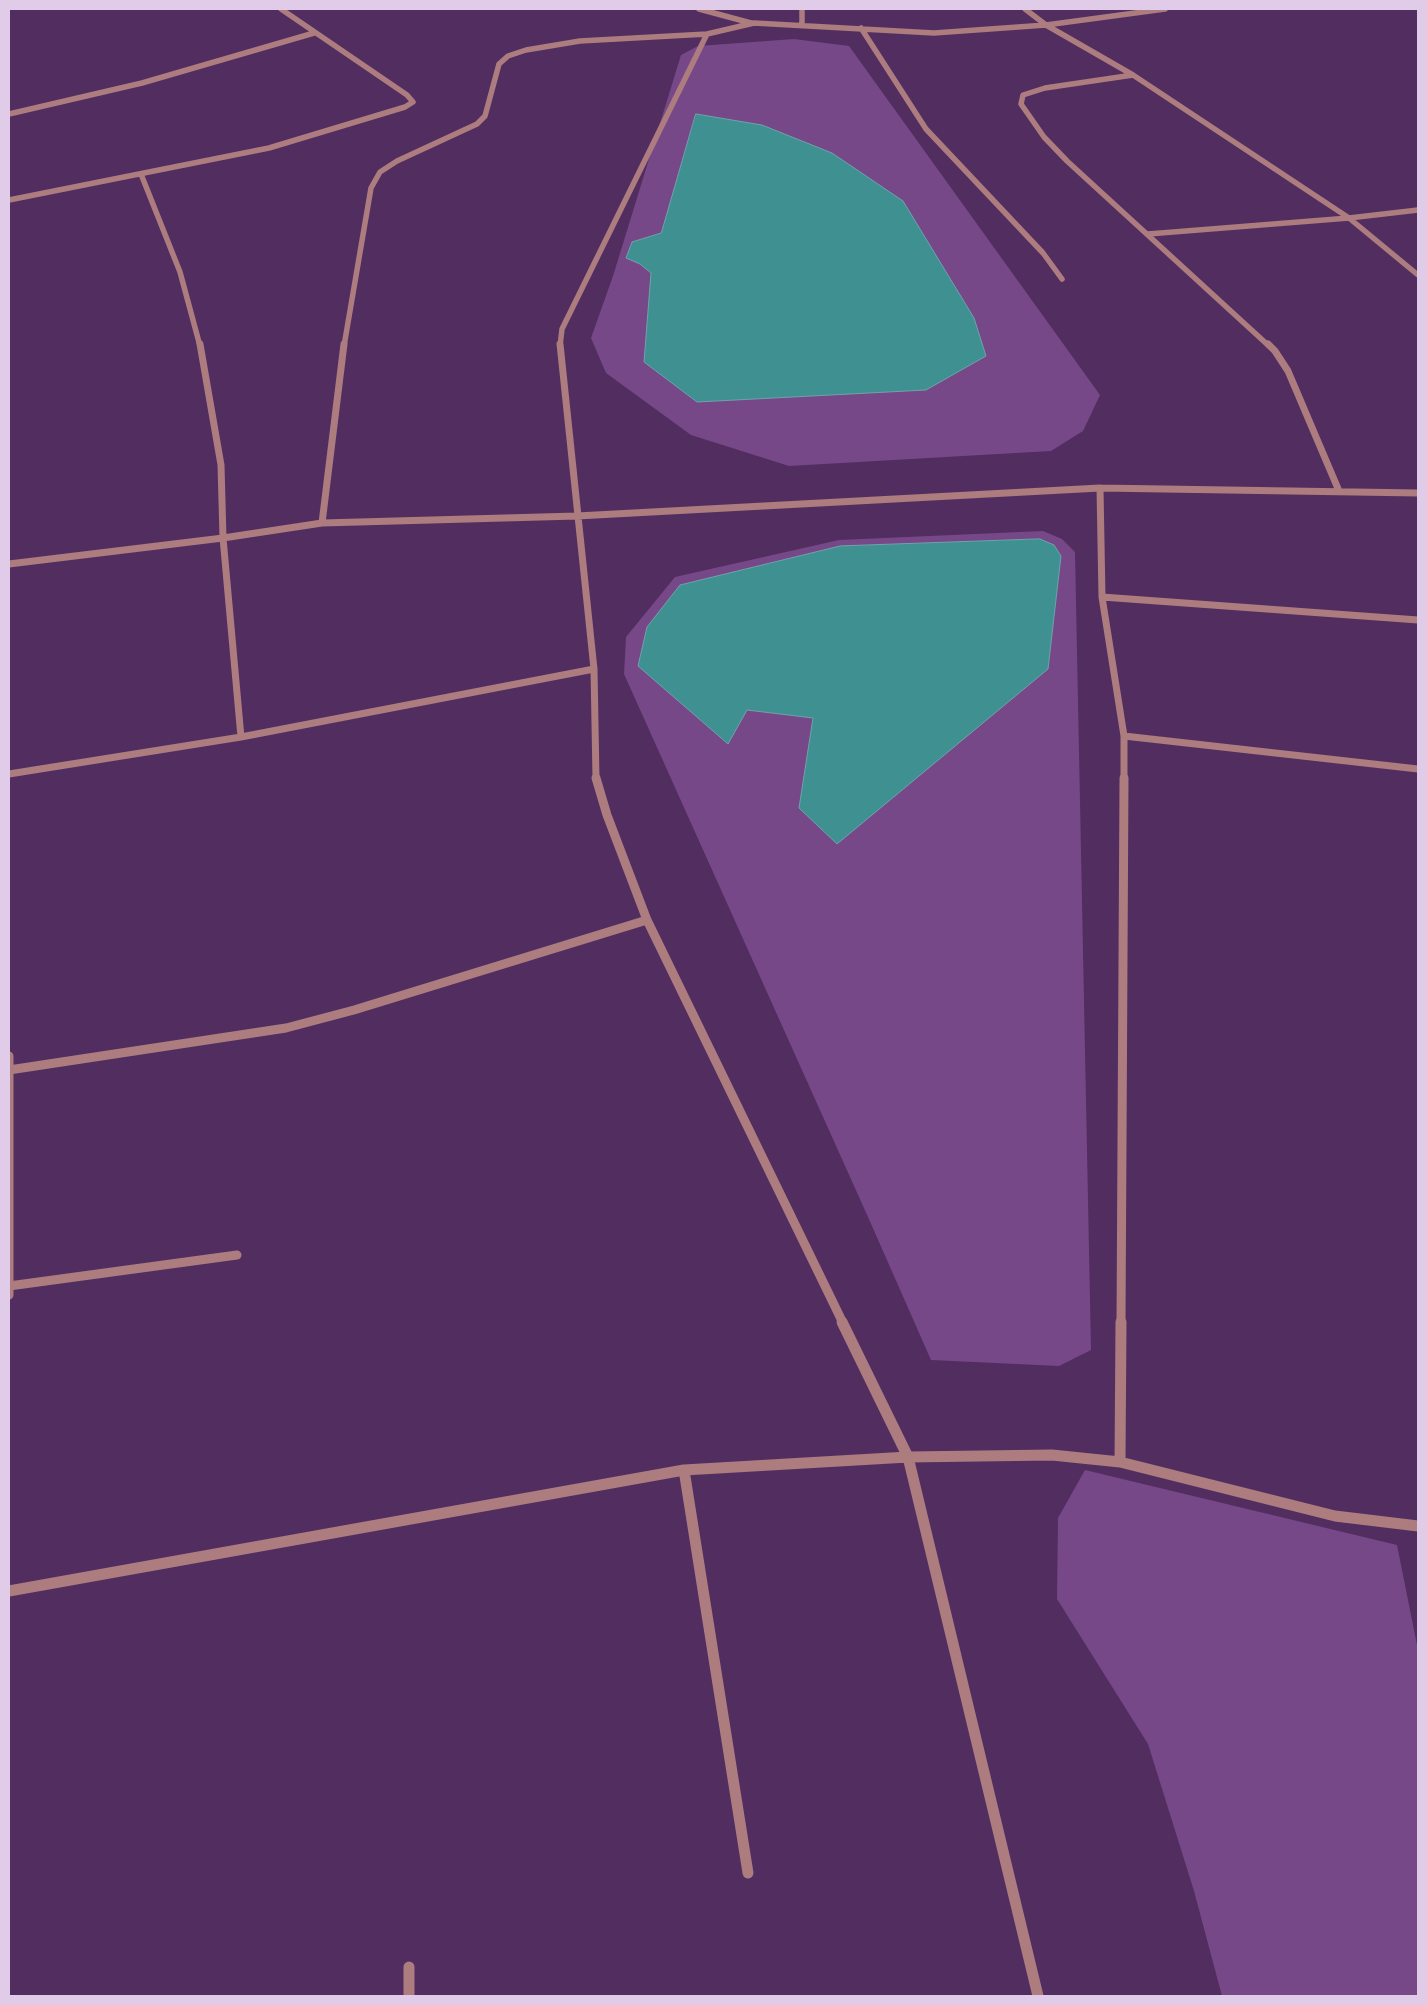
<!DOCTYPE html>
<style>
body{margin:0}
#map{position:relative;width:1427px;height:2005px;overflow:hidden;background:#522d60;font-family:"Roboto Serif",serif}
canvas{display:block}
.frame{position:absolute;inset:0;border:10px solid #e0cbe9;pointer-events:none}
</style>
<div id="map">
<canvas width="1427" height="2005"></canvas>
<div class="frame"></div>
</div>
<script>
const ctx = document.querySelector('canvas').getContext('2d');
ctx.lineJoin = 'round';
function fillPath(path, color) { ctx.fillStyle = color; ctx.fill(path, 'evenodd'); }
function trace(path, color, width, dash) { ctx.strokeStyle = color; ctx.lineWidth = width; ctx.lineCap = dash ? 'butt' : 'round'; ctx.setLineDash(dash || []); ctx.stroke(path); }
const green = new Path2D(`
 M794,39l55,7 251,349 -17,36 -32,20 -262,15 -98,-31 -85,-62 -15,-35 22,-62 68,-221 17,-9z
 M1043,531l19,8 13,13 16,798 -32,16 -128,-6 -63,-143 -244,-543 2,-37 49,-60 164,-37z
 M1085,1470l312,75 21,105v346h-196l-28,-105 -46,-147 -91,-145 1,-81z`);
const water = new Path2D(`
 M696,114l66,11 70,28 71,48 71,117 12,38 -60,34 -229,12 -53,-40 7,-89 -11,-9 -14,-6 6,-16 29,-9z
 M1040,539l14,6 7,11 -13,113 -211,175 -38,-36 14,-90 -66,-8 -19,34 -90,-78 9,-39 33,-42 160,-39z`);
const minorFar3 = new Path2D(`
 M699,9l52,14
 M802,9v16
 M1025,9l21,16 87,50 216,143 69,57
 M861,28l65,101 117,124 19,26
 M1133,75l-88,13 -22,7 -2,9 23,33 23,24 202,185
 M9,114l133,-31 172,-50
 M141,174l39,98 20,74
 M9,200l260,-52 136,-41 8,-5 -6,-7 -126,-86
 M1148,234l201,-16 69,-8
 M344,346l27,-158 9,-16 17,-11 80,-37 8,-8 14,-52 9,-8 18,-6 54,-9 127,-7 47,-11 180,10 112,-8 119,-16
 M560,346l2,-17 145,-295`);
const minorFar2 = new Path2D(`
 M200,344l21,121 2,73 18,199
 M560,344l34,325 2,110
 M1268,344l7,7 13,20 51,120
 M1100,488l2,109 22,139v43
 M322,523l22,-179
 M9,564l214,-26 99,-15 255,-7 523,-28 318,5
 M1102,597l316,23
 M1124,736l294,33
 M9,774l232,-37 353,-68`);
const minorFar1 = new Path2D(`
 M596,778l11,37 40,105 196,403
 M9,1056v239
 M9,1070l277,-42 68,-18 293,-90
 M9,1286l228,-31
 M1121,1323l3,-545`);
const minor = new Path2D(`
 M842,1322l66,135 130,539
 M1120,1462l1,-140
 M684,1470l64,403
 M9,1591l675,-121 224,-13 144,-2 68,7 215,54 83,10
 M409,1967v29`);
fillPath(green, '#764888');
fillPath(water, '#3f9191');
trace(water, '#6fa2ab', 1);
trace(minorFar3, '#ac7c7f', 5.5);
trace(minorFar2, '#ac7c7f', 7);
trace(minorFar1, '#ac7c7f', 9);
trace(minor, '#ac7c7f', 11);
</script>
